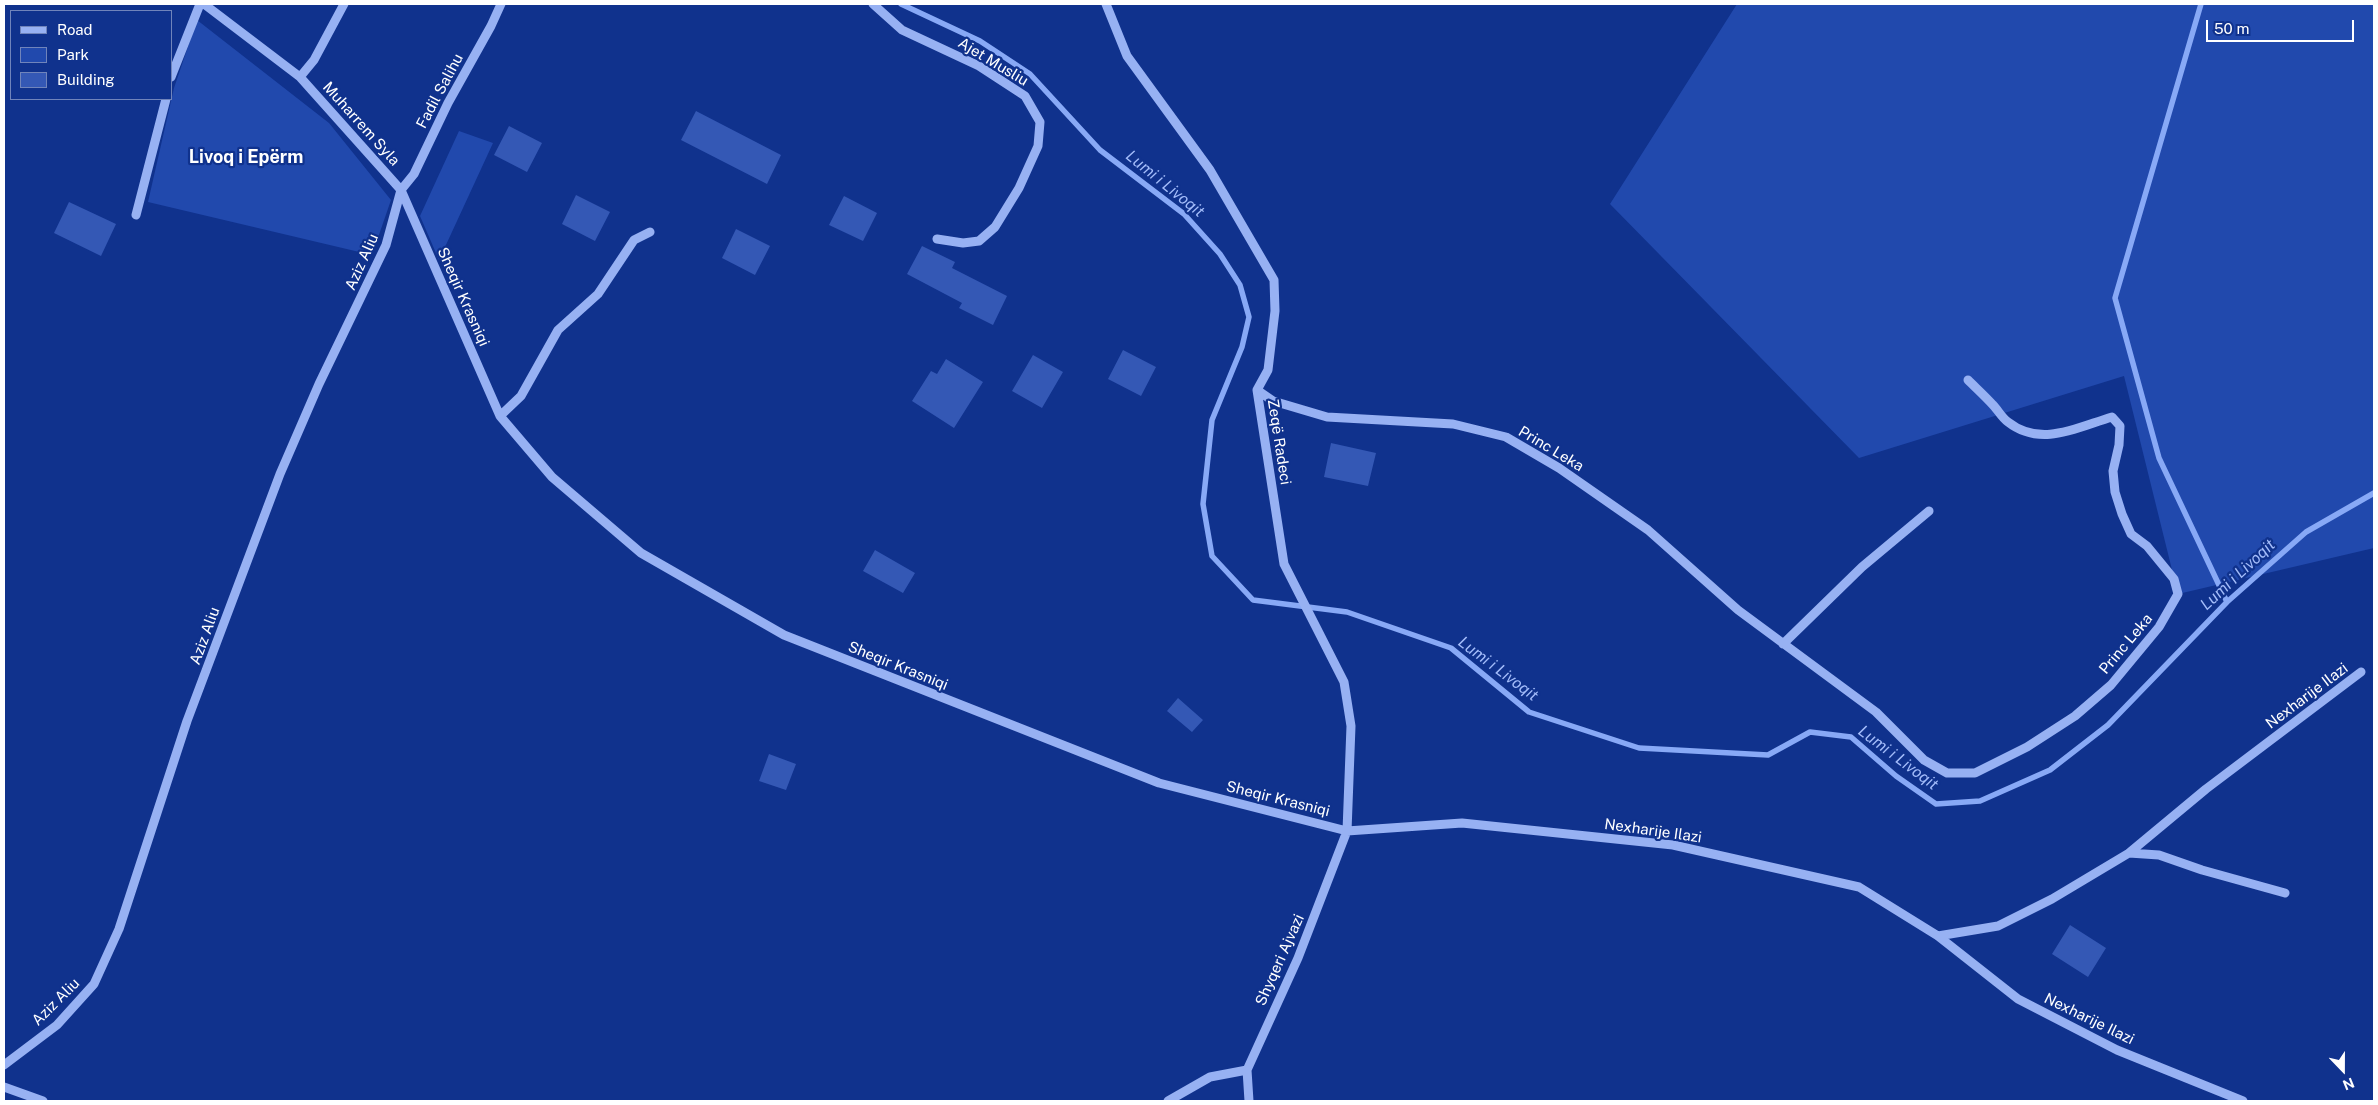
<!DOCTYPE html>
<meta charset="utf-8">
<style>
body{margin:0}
#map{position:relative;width:2378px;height:1105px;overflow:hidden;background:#10328d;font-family:"Public Sans",sans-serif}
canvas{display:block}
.frame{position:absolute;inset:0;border:5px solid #fff;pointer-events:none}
.legend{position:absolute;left:10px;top:10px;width:162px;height:90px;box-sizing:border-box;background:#10328d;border:1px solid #7084bb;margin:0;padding:6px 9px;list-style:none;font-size:15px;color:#fff}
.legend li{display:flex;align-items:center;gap:10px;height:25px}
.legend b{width:25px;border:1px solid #7084bb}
.north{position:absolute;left:2318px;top:1045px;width:50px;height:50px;-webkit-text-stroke:4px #10328d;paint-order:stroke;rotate:158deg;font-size:14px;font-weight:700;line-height:20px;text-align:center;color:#fff}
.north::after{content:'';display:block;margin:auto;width:18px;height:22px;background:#fff;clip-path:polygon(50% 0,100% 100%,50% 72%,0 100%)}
.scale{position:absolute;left:2206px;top:20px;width:148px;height:22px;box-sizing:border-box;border:2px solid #fff;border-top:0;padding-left:6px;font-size:15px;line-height:18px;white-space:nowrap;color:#fff;-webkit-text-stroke:4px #10328d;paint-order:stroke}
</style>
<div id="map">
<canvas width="2378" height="1105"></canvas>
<div class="frame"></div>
<ul class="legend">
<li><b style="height:6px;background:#97b1f3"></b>Road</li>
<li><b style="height:14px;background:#2149ad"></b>Park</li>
<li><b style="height:14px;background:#3458b5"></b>Building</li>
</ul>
<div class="north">N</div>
<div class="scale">50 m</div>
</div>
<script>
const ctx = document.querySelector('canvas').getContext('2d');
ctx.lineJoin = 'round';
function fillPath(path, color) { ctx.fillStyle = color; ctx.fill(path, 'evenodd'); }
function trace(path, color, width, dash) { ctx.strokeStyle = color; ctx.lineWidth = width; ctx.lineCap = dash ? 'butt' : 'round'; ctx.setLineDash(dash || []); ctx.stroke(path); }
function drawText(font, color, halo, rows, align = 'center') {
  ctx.font = font + ' "Public Sans",sans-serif'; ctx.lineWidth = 4.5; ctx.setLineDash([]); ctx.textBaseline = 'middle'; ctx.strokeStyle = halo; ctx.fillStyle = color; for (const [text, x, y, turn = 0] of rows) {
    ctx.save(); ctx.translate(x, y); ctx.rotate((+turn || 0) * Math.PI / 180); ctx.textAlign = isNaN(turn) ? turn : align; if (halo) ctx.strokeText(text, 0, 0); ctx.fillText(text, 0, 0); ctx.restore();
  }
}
const green = new Path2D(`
 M1737,4h637v544l-196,46 -54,-218 -265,82 -249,-254z
 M197,20l132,103 62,77 -19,55 -224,-53 26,-114z
 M459,131l34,12 -54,117 -19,-44z`);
const stream = new Path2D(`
 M901,4l79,37 50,33 70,76 84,64 36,40 20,31 9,32 -7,30 -30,73 -9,84 9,52 41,44 94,12 104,36 78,64 110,36 129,7 42,-23 41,5 45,39 40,28 44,-3 70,-31 58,-45 119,-123 79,-70 68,-39
 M2201,4l-86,294 44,160 68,144`);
const building = new Path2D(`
 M696,111l85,44 -14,29 -86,-44z
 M509,126l33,17 -15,29 -33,-17z
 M576,195l34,17 -15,29 -33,-17z
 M844,196l33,17 -14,28 -34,-16z
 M69,202l47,22 -15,32 -47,-23z
 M736,229l34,17 -15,29 -33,-17z
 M922,246l33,16 -3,6 55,28 -14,29 -34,-17 3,-5 -55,-29z
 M1123,350l33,17 -15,29 -33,-17z
 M1033,355l30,17 -21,36 -30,-17z
 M946,359l37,23 -29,46 -42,-27 19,-30 6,3z
 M1331,443l45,10 -8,33 -44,-9z
 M875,550l40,23 -12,20 -40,-22z
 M1178,698l25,22 -11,12 -25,-21z
 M769,754l27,10 -10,26 -27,-9z
 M2070,925l36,23 -18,29 -36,-23z`);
const minor = new Path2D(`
 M204,4l96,73 101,113 99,226 52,61 89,76 143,82 375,148 188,48 115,-8 211,22 186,42 79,49 80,63 99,51 126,51
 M873,4l29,26 77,36 46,30 15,26 -2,24 -19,42 -24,39 -16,14 -16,2 -26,-4
 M1106,4l21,52 83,114 64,110 1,31 -7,59 -11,20 27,174 60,118 7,44 -4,105 -49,127 -51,112 2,31
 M171,77l29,-73
 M300,77l14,-17 30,-56
 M136,215l30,-116
 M1257,390l16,11 54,16 126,7 53,13 53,31 89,62 90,80 138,102 48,48 23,13h28l52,-26 48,-31 36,-31 48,-58 19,-33 -4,-15 -27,-33 -16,-12 -9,-20 -7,-22 -2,-21 6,-26 1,-19 -8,-9c-34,10 -71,31 -104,5 -6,-4 -10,-12 -15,-17 -8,-9 -17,-17 -25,-25
 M500,416l21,-20 37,-66 40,-36 36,-54 16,-8
 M1783,644l79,-77 67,-56
 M2129,853l30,2 43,15 83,23
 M1938,936l60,-10 54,-27 77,-46 77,-64 155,-117
 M4,1065l53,-40 37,-41 25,-55 68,-208 93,-247 39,-90 67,-139 15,-55 13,-16 34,-71 43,-77 10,-22
 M4,1087l39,14
 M1168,1101l42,-24 37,-7`);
const streetNames = [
 ["Ajet Musliu",993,62,31],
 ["Fadil Salihu",440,91,-62],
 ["Muharrem Syla",361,124,48],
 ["Aziz Aliu",362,262,-66],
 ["Sheqir Krasniqi",463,297,66],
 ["Zeqë Radeci",1279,442,81],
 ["Princ Leka",1551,449,31],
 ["Aziz Aliu",205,636,-70],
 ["Princ Leka",2126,644,-50],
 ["Sheqir Krasniqi",898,666,22],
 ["Nexharije Ilazi",2307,696,-37],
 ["Sheqir Krasniqi",1278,799,14],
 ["Nexharije Ilazi",1653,831,8],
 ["Shyqeri Ajvazi",1280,960,-66],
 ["Aziz Aliu",56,1002,-45],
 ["Nexharije Ilazi",2089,1019,26]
];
const waterNames = [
 ["Lumi i Livoqit",1165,184,39],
 ["Lumi i Livoqit",2238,575,-43],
 ["Lumi i Livoqit",1498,669,37],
 ["Lumi i Livoqit",1898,758,37]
];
const quarterNames = [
 ["Livoq i Epërm",246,157]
];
fillPath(green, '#2149ad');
trace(stream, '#88a9f6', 5.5);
fillPath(building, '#3458b5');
trace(minor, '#97b1f3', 9);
drawText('15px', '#fff', '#10328d', streetNames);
drawText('italic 16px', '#a3bcfa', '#10328d', waterNames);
drawText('bold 18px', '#fff', '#10328d', quarterNames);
</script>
